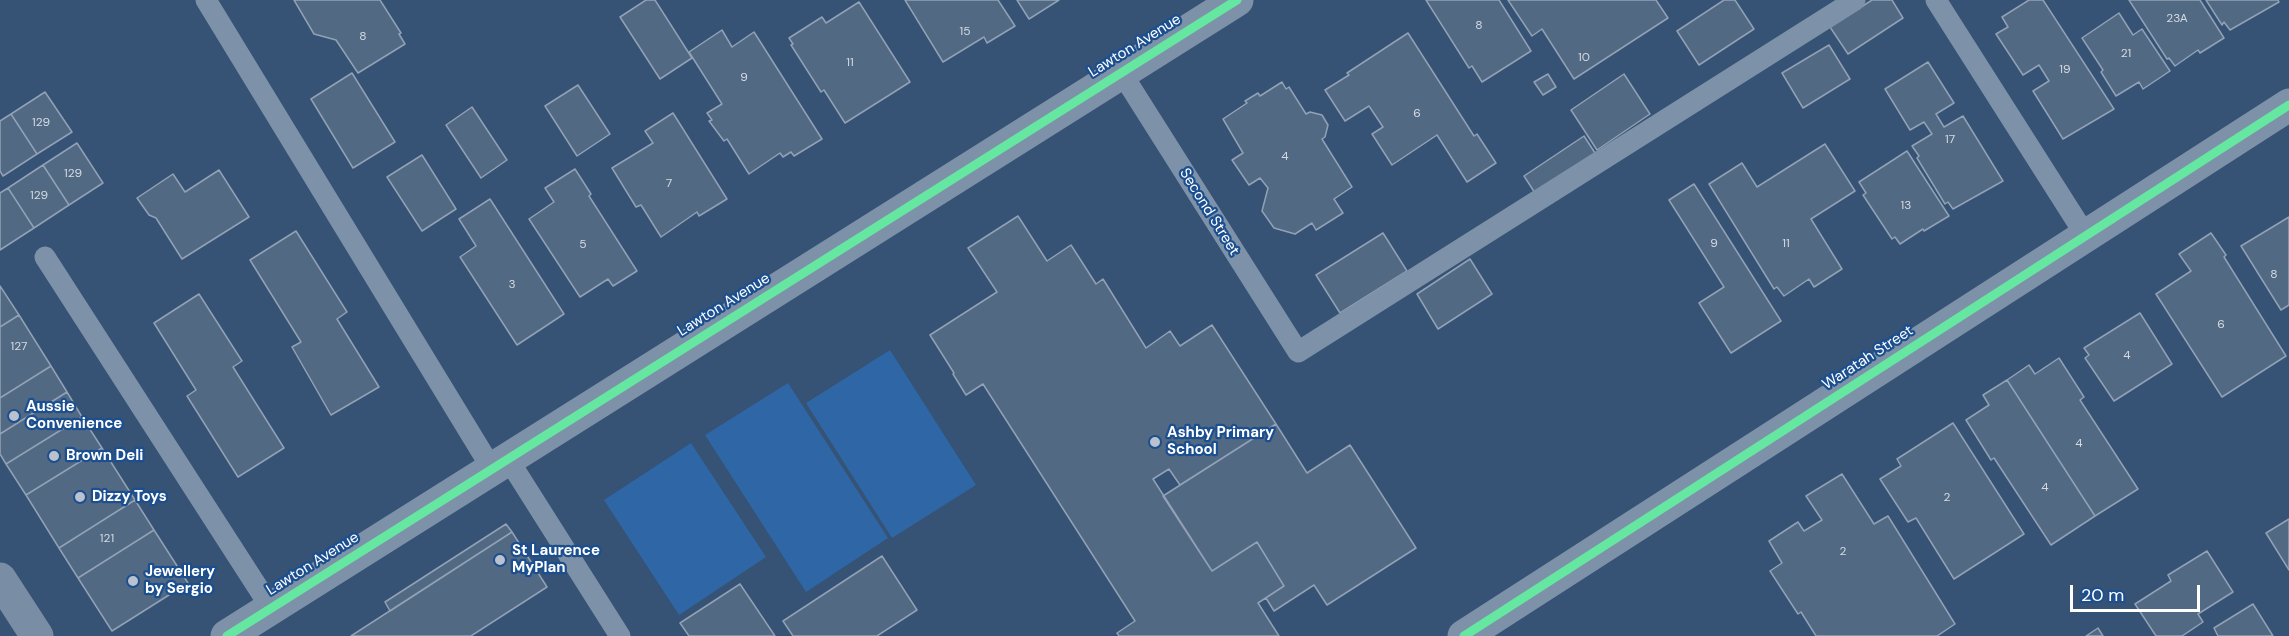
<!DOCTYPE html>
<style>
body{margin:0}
#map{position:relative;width:2289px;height:636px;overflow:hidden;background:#365274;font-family:"DM Sans",sans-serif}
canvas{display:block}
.scale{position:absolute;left:2070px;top:585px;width:130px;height:27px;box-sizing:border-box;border:3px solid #fff;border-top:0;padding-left:8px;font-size:18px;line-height:21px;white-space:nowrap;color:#fff;-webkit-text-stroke:4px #1b4f8f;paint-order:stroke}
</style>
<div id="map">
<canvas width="2289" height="636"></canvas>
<div class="scale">20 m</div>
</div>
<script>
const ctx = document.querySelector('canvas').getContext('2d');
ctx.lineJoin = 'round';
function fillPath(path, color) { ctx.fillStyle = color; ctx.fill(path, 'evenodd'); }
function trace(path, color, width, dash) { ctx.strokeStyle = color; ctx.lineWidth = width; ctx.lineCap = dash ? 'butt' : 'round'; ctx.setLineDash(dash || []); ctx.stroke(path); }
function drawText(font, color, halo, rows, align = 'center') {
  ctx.font = font + ' "DM Sans",sans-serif'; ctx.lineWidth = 4.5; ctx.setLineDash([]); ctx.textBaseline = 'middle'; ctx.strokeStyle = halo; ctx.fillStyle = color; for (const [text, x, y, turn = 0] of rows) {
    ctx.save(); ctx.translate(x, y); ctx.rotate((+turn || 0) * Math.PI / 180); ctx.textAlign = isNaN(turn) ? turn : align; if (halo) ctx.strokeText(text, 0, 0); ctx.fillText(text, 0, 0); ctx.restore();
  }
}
const green = new Path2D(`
 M890,350l86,135 -84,53 -86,-135z
 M788,383l100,155 -82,54 -101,-157z
 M691,443l75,114 -87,58 -75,-115z`);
const building = new Path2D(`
 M294,0h86l21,33 -2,1 6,10 -47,29 -22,-33 -22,-6z
 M646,0h9l37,58 -32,21 -40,-62z
 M905,0h93l17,26 -28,17 -3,-6 -41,25z
 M1017,0h42l-30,19z
 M1426,0h73l32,51 -49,31 -10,-16 -3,2z
 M1508,0h148l12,18 -94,61 -32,-50 -10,7z
 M1724,0h11l19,29 -55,36 -22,-34z
 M1872,0h20l11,18 -55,36 -18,-27z
 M2029,0h14l71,109 -51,30 -30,-48 16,-10 -10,-16 -16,10 -27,-41 12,-7 -6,-10z
 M2129,0h71l24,38 -24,15 -2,-3 -23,16 -6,-8 -2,1z
 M2206,0h72l1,2 -49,28 -6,-8 -2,3z
 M859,2l51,80 -65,41 -21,-33 -3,2 -30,-47 2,-1 -4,-6 33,-21 4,6z
 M2119,13l14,22 9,-6 28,42 -27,18 -4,-7 -23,14 -15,-24 2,-2 -21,-32z
 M722,30l10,17 22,-15 68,107 -28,17 -3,-4 -8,5 -3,-4 -31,21 -22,-35 -3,2 -15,-20 3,-1 -5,-7 15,-9 -33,-52z
 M1408,33l66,103 3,-2 19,29 -29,19 -30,-47 -45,30 -20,-31 11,-7 -14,-21 -24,15 -20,-31 24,-15 -2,-2z
 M1829,45l21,34 -47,29 -21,-35z
 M1928,62l26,41 -18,11 8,13 19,-11 40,65 -50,28 -5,-7 -3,2 -28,-46 2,-2 -7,-10 20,-12 -8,-12 -14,8 -25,-41z
 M352,73l43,69 -42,26 -42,-69z
 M1548,74l8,13 -13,8 -9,-13z
 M1624,74l26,40 -53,36 -26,-40z
 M1282,82l4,7 3,-2 17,27 4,-2 12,3 6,10 -3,12 -3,2 30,48 -18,12 9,14 -27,17 -4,-7 -17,11 -21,-6 -12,-17 6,-23 -8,-10 -11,7 -17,-25 11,-7 -20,-34 24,-16 -2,-2 13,-8 2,3z
 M578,85l32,49 -33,22 -32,-50z
 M45,92l27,40 -35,22 -26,-40z
 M472,107l35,53 -26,18 -35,-53z
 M673,113l54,86 -28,17 -2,-4 -36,25 -20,-32 -5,2 -24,-39 41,-25 -8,-12z
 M11,114l26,40 -34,22 -3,-5v-50z
 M1584,136l11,17 -60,40 -11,-17z
 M77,143l26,40 -34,22 -26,-40z
 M1825,144l30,47 -44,28 31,50 -28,18 -5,-8 -25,17 -7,-9 -3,2 -65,-105 33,-21 15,24z
 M1907,151l42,65 -25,15 -1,-2 -23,15 -5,-7 -3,2 -29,-44 3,-2 -7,-11z
 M422,155l34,54 -34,22 -35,-54z
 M43,165l26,40 -35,23 -26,-40z
 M575,169l16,25 -2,2 48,75 -24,15 -5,-7 -28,18 -51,-78 25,-17 -9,-14z
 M219,170l30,47 -67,42 -26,-41 -7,-3 -12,-17 36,-24 12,18z
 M1694,184l87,137 -50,32 -32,-50 25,-16 -55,-87z
 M8,188l26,40 -34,22v-57z
 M490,199l74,115 -47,31 -57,-88 16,-11 -17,-27z
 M1018,216l29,45 24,-16 25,39 7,-5 43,69 24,-17 10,15 32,-21 64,99 -96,61 -11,-16 -16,10 59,92 45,-29 27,44 -26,17 21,33h-160l-2,-3 18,-12 -152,-237 -17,11 -13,-21 1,-1 -24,-38 67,-43 -29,-44z
 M2289,217v88l-8,5 -40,-64z
 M296,231l51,81 -10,7 42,68 -48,28 -39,-68 9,-5 -51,-82z
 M1383,233l24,38 -67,42 -24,-38z
 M2211,233l15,22 -2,2 62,99 -64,41 -66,-103 35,-23 -12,-17z
 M1470,259l22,35 -54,35 -21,-35z
 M0,286l19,29 -19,12z
 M199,294l43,67 -9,6 51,81 -46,29 -51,-81 9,-6 -42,-67z
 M2140,313l32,51 -58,37 -29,-43 4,-3 -5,-7z
 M19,315l32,51 -51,32v-71z
 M2059,358l25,39 -4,3 58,89 -43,27 -88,-136 22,-15 6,9z
 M51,366l16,26 -67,42v-36z
 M2007,380l88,136 -44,29 -57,-87 -3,2 -25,-40 23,-15 -6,-10z
 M67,392l15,25 -76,47 -6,-10v-20z
 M82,417l20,31 -76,47 -20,-31z
 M1953,423l71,111 -70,45 -38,-61 -8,4 -28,-43 21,-13 -4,-7z
 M1276,424l31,49 43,-28 66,103 -89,57 -13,-20 -40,26 -8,-13 18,-12 -27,-44 -45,29 -49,-75z
 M102,448l33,52 -76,48 -33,-53z
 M1842,474l32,50 14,-8 67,108 -18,12h-121l-15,-24 -3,2 -28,-43 12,-8 -13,-22 29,-19 6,9 18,-11 -16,-24z
 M135,500l19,30 -76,48 -19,-30z
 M2289,519v51l-23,-37z
 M506,524l6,8 -122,79 -5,-9z
 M154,530l34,53 -76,48 -34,-53z
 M512,532l35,55 -76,49h-120z
 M2207,551l26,41 -35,22 5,8 -21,14h-26l-21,-32 36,-23 -3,-6z
 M882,556l35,54 -40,26h-84l-10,-15z
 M740,584l35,52h-86l-9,-13z
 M2253,604l20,32h-55l-4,-8z
 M2098,628l5,8h-17z`);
const lane = new Path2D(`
 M206,0l286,469
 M1936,0l150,236
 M1121,72l177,280 557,-352
 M45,257l226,351
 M508,459l112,177`);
const street = new Path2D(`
 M227,636l1010,-636
 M1464,636l825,-531`);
const secondary = new Path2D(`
 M0,579l37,57`);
const cycleway = new Path2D(`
 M227,636l1010,-636
 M1464,636l825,-531`);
const markers = [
 [14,416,6,"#b9c2ce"],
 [1155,442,6,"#b9c2ce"],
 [54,456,6,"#b9c2ce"],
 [80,497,6,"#b9c2ce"],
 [500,560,6,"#b9c2ce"],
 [133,581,6,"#b9c2ce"]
];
const numberNames = [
 ["23A",2177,19],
 ["8",1479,26],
 ["15",965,32],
 ["8",363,37],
 ["21",2126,54],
 ["10",1584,58],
 ["11",850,63],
 ["19",2065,70],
 ["9",744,78],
 ["6",1417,114],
 ["129",41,123],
 ["17",1950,140],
 ["4",1285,157],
 ["129",73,174],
 ["7",669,184],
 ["129",39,196],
 ["13",1906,206],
 ["9",1714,244],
 ["11",1786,244],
 ["5",583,245],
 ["8",2274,275],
 ["3",512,285],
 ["6",2221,325],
 ["127",19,347],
 ["4",2127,356],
 ["4",2079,444],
 ["4",2045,488],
 ["2",1947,498],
 ["121",107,539],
 ["2",1843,552]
];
const streetNames = [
 ["Lawton Avenue",1135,46,-32],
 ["Second Street",1209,212,58],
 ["Lawton Avenue",724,305,-32],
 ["Waratah Street",1868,358,-33],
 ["Lawton Avenue",313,564,-32]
];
const poiNames = [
 ["Aussie",26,407],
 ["Convenience",26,424],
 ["Ashby Primary",1167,433],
 ["School",1167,450],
 ["Brown Deli",66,456],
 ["Dizzy Toys",92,497],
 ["St Laurence",512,551],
 ["MyPlan",512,568],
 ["Jewellery",145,572],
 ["by Sergio",145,589]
];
fillPath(green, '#2f66a5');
fillPath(building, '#526984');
trace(building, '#92a2b6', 1.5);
trace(lane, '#7d92a8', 21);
trace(street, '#7d92a8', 33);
trace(secondary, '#798da4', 33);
trace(cycleway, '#66e7a1', 9);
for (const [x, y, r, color] of markers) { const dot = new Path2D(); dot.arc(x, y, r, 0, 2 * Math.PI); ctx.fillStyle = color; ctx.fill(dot); trace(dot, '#1b4f8f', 2); }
drawText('12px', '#d4dae0', null, numberNames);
drawText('15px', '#fff', '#1b4f8f', streetNames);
drawText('bold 15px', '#fff', '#1b4f8f', poiNames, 'left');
</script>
